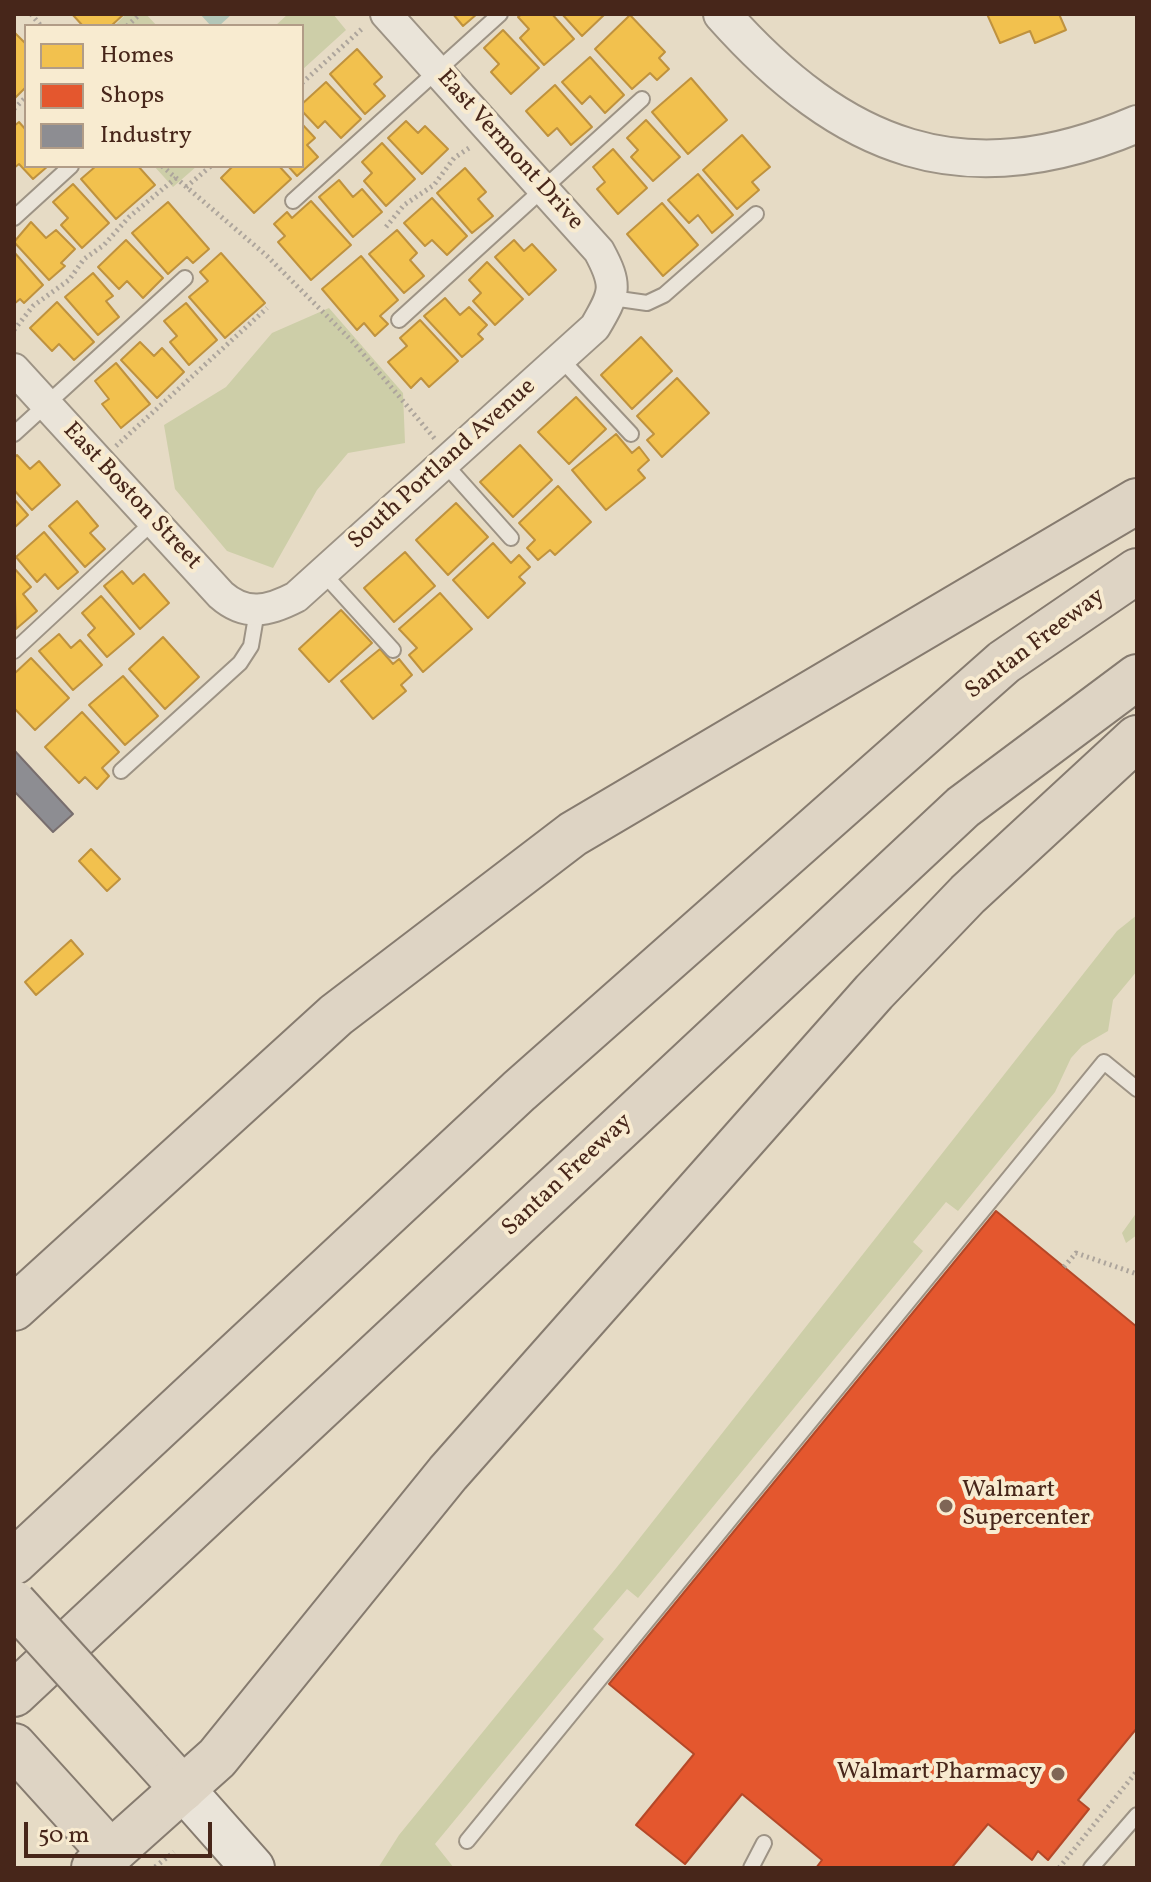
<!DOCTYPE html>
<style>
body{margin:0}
#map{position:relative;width:1151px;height:1882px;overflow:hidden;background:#e6dbc5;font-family:Vollkorn,serif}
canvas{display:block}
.frame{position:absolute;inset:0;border:16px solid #47261a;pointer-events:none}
.legend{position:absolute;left:24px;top:24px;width:280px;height:144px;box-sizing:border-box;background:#f8ebd0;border:2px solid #b19c87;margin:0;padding:10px 14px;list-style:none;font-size:24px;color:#47261a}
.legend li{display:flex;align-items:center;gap:16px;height:40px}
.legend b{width:40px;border:2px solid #b19c87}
.scale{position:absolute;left:24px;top:1822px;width:188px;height:36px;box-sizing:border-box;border:4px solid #47261a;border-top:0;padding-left:10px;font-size:24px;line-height:28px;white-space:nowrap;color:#47261a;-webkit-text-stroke:6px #f8ebd0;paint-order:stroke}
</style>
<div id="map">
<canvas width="1151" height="1882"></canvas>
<div class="frame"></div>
<ul class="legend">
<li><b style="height:22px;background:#f2c14e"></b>Homes</li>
<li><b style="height:22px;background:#e4572e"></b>Shops</li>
<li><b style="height:22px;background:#8d8d92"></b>Industry</li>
</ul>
<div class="scale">50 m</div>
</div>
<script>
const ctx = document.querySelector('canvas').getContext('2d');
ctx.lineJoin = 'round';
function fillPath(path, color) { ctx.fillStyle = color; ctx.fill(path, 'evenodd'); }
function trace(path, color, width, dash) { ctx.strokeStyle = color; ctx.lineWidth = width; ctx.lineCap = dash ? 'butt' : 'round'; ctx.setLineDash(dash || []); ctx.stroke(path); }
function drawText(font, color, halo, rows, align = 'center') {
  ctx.font = font + ' Vollkorn,serif'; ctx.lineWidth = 8; ctx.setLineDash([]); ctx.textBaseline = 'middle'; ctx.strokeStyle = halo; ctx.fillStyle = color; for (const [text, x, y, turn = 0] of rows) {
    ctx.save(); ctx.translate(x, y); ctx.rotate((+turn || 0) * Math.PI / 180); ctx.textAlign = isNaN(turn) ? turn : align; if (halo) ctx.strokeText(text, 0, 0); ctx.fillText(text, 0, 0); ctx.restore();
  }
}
const green = new Path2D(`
 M126,14h20l11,12h-43z
 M288,14h45l13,16 -44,40v-44h-27z
 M154,166h43l-24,21z
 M329,308l74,85 2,50 -57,10 -31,37 -44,78 -46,-17 -52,-62 -11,-64 62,-38 46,-54z
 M1137,915v56l-24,29 -5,31 -26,15 -11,12 -16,34 -97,119 -12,-9 -33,40 10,9 -285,347 -11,-9 -34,40 11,10 -169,205 19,24h-76l21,-33 218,-268 500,-636z
 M1137,1212v23l-11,8 -4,-10z`);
const water = new Path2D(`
 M200,14h32l-13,12h-8z`);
const homes = new Path2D(`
 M72,14h52l-13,12h-28z
 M453,14h24l-14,12z
 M522,14h30l22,25 -30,26 -24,-27 9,-9 -11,-12z
 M562,14h43l-23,22z
 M987,14h72l7,16 -31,13 -5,-12 -30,12z
 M630,15l35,37 -6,6 10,11 -12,11 -7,-7 -18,16 -37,-40z
 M503,30l36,38 -28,26 -20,-22 8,-8 -15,-16z
 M14,32l12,12v43l-12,12z
 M357,49l25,28 -8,7 11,12 -20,18 -35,-40z
 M590,57l34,38 -19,18 -15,-17 -8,8 -20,-22z
 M691,78l36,42 -39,34 -36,-42z
 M326,82l35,37 -20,19 -16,-17 -7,7 -16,-17v-7z
 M555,85l37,42 -21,18 -14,-17 -9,8 -22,-25z
 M646,120l34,37 -27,24 -22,-24 7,-7 -11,-12z
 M406,121l12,12 7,-7 23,23 -26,25 -34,-36z
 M19,122l7,8v36h22l-15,13 -14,-15 -5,4v-42z
 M302,124l13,14 -8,7 11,12 -21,19 -9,-10h14z
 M742,135l28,32 -18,15 7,8 -22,19 -34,-39z
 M382,143l33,36 -29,27 -22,-25 8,-8 -10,-11z
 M613,149l34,39 -29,26 -21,-25 8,-7 -12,-15z
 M96,166h42l17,19 -39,34 -35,-40z
 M233,166h46l12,13 -37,34 -33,-35z
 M465,168l21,24 -8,7 15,17 -21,17 -35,-40z
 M698,174l35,41 -21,18 -14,-18 -9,8 -21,-23z
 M339,180l14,17 9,-8 20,23 -29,25 -34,-40z
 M73,184l36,39 -27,25 -21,-23 7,-7 -15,-16z
 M432,198l35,38 -20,19 -15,-15 -7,6 -21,-23z
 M311,201l40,44 -40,35 -33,-38 7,-6 -11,-12 13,-12 5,6z
 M168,202l41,47 -16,14 -6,-6 -19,17 -36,-41z
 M662,203l36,42 -35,31 -36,-42z
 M31,222l15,16 10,-8 19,19 -14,14 4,3 -16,14 -35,-38z
 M397,230l20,23 -7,7 14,16 -20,17 -35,-39z
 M126,240l37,38 -20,20 -16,-17 -8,8 -21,-22z
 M514,240l10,11 8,-7 24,26 -27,25 -34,-38z
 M14,252l29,33 -19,18 -4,-4 -6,5z
 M221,253l44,50 -40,35 -36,-41 19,-16 -8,-9z
 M361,256l37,44 -18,16 8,8 -13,12 -11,-13 -7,7 -35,-41z
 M487,262l36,37 -28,26 -22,-24 8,-8 -12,-13z
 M93,273l20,23 -7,5 13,16 -21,18 -33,-38z
 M445,298l15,17 9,-8 18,18 -9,9 5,5 -21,18 -38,-41z
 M57,302l37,40 -20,18 -15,-16 -7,7 -22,-23z
 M186,303l31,37 -28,25 -19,-23 7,-6 -13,-15z
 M420,320l38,41 -29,26 -8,-9 -10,10 -23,-26 19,-16 -7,-8z
 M641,337l31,34 -40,38 -31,-34z
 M140,342l14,14 8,-8 22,24 -27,26 -36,-38z
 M116,363l34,41 -29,24 -19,-24 7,-5 -14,-18z
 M677,378l32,35 -47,44 -15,-17 7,-6 -17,-18z
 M576,397l30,32 -37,35 -31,-32z
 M616,434l16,19 7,-6 10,13 -11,10 7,8 -39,32 -34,-40z
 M520,445l32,35 -39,37 -33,-35z
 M17,455l13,14 9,-8 21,24 -28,25 -18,-20v-32z
 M558,486l33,36 -36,33 -5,-5 -12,10 -11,-12 8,-8 -16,-17z
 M14,499l14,16 -14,13z
 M77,501l21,25 -8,7 15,16 -20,18 -36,-41z
 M456,503l32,34 -40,38 -32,-35z
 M44,532l34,40 -20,17 -13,-15 -8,8 -21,-25z
 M493,543l18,20 8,-8 11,12 -11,10 6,6 -37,35 -35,-38z
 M405,552l30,34 -41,36 -30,-34z
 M14,568l17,19 -8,7 14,17 -21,18z
 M122,571l11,13 11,-10 25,29 -29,26 -36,-43z
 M440,593l32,36 -49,43 -14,-17 8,-7 -18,-19z
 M101,596l33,38 -27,23 -19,-22 7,-7 -13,-15z
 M341,610l31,33 -43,39 -30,-33z
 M59,634l12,14 9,-8 22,25 -29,25 -34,-39z
 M163,637l36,40 -34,32 -36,-40z
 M380,649l13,15 6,-5 13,16 -11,10 5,6 -33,28 -32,-38z
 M31,658l38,40 -34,32 -21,-22v-34z
 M123,676l35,40 -33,29 -36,-40z
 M82,712l37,40 -17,16 7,8 -12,13 -12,-12 -6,6 -34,-36z
 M91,849l29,30 -13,12 -28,-30z
 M71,940l12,14 -47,41 -11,-13z`);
const shops = new Path2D(`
 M996,1211l141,116v401l-59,72 11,9 -41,51 -10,-9 -6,9 -44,-36 -35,42 3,2h-140l6,-8 -80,-66 -57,70 -49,-39 58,-71 -85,-70z`);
const industry = new Path2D(`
 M14,750l59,64 -20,18 -39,-41z`);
const path = new Path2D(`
 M31,14l10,12
 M127,26l13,-12
 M302,83l62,-56
 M14,109l12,-12
 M162,166l105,90 87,87 81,96
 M186,187l25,-21
 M386,227l18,-22 30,-20 20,-27 18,-12
 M14,330l19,-24 36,-26 15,-21 20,-14 25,-28 47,-39
 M116,446l151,-138
 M1064,1267l12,-14 61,21
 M155,1867l19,-15
 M1059,1868l78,-97`);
const service = new Path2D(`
 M293,201l207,-187
 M14,218l57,-52
 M612,298l35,5 17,-8 92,-81
 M399,320l243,-221
 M560,358l71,76
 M14,434l171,-156
 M444,463l67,75
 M323,573l70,77
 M14,651l140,-130
 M121,771l119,-108 11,-17 6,-35
 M467,1841l637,-779 33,27
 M751,1868l13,-25
 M1091,1868l46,-53`);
const minor = new Path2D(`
 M14,369l207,226c25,22 48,16 75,2l299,-270c20,-34 23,-41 4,-76l-213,-237`);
const tertiary = new Path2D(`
 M722,14c120,135 241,184 415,110`);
const secondary = new Path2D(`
 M183,1789l70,79`);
const primary = new Path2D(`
 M14,1746l97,107
 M145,1747l38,42`);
const motorway = new Path2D(`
 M14,1308l322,-293 237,-181 564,-333
 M14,1562l505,-471 485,-429 133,-91
 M14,1694l949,-887 174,-130
 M94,1868l123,-110 231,-285 426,-481 94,-98 169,-156`);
const primaryBridge = new Path2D(`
 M14,1603l131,144`);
const markers = [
 [946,1506,8,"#7f6556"],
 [1058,1774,8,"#7f6556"]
];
const streetNames = [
 ["East Vermont Drive",509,151,48],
 ["South Portland Avenue",443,465,-42],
 ["East Boston Street",131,497,47],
 ["Santan Freeway",1036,645,-37],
 ["Santan Freeway",568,1176,-43]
];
const poiNames = [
 ["Walmart",962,1492],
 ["Supercenter",962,1520],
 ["Walmart Pharmacy",1042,1774,"right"]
];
fillPath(green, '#cdcea8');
fillPath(water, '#b2c6b8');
fillPath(homes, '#f2c14e');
trace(homes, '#bf923e', 2);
fillPath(shops, '#e4572e');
trace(shops, '#b54828', 2);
fillPath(industry, '#8d8d92');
trace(industry, '#786e6e', 2);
trace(service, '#9d9385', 18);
trace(minor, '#9d9385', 34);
trace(tertiary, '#9d9385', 40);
trace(secondary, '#867b6f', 46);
trace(primary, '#867b6f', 48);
trace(motorway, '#867b6f', 48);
trace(path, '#ada59c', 5, [2, 4]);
trace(service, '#eae4d9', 14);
trace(minor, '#eae4d9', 30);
trace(tertiary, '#eae4d9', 36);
trace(secondary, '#eae4d9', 42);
trace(primary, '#ded4c4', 44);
trace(motorway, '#ded4c4', 44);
trace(primaryBridge, '#867b6f', 48, []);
trace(primaryBridge, '#ded4c4', 44);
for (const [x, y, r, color] of markers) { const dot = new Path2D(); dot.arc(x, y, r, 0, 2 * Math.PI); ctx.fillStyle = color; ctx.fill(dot); trace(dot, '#f8ebd0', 3); }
drawText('24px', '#47261a', '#f8ebd0', streetNames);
drawText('24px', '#47261a', '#f8ebd0', poiNames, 'left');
</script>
